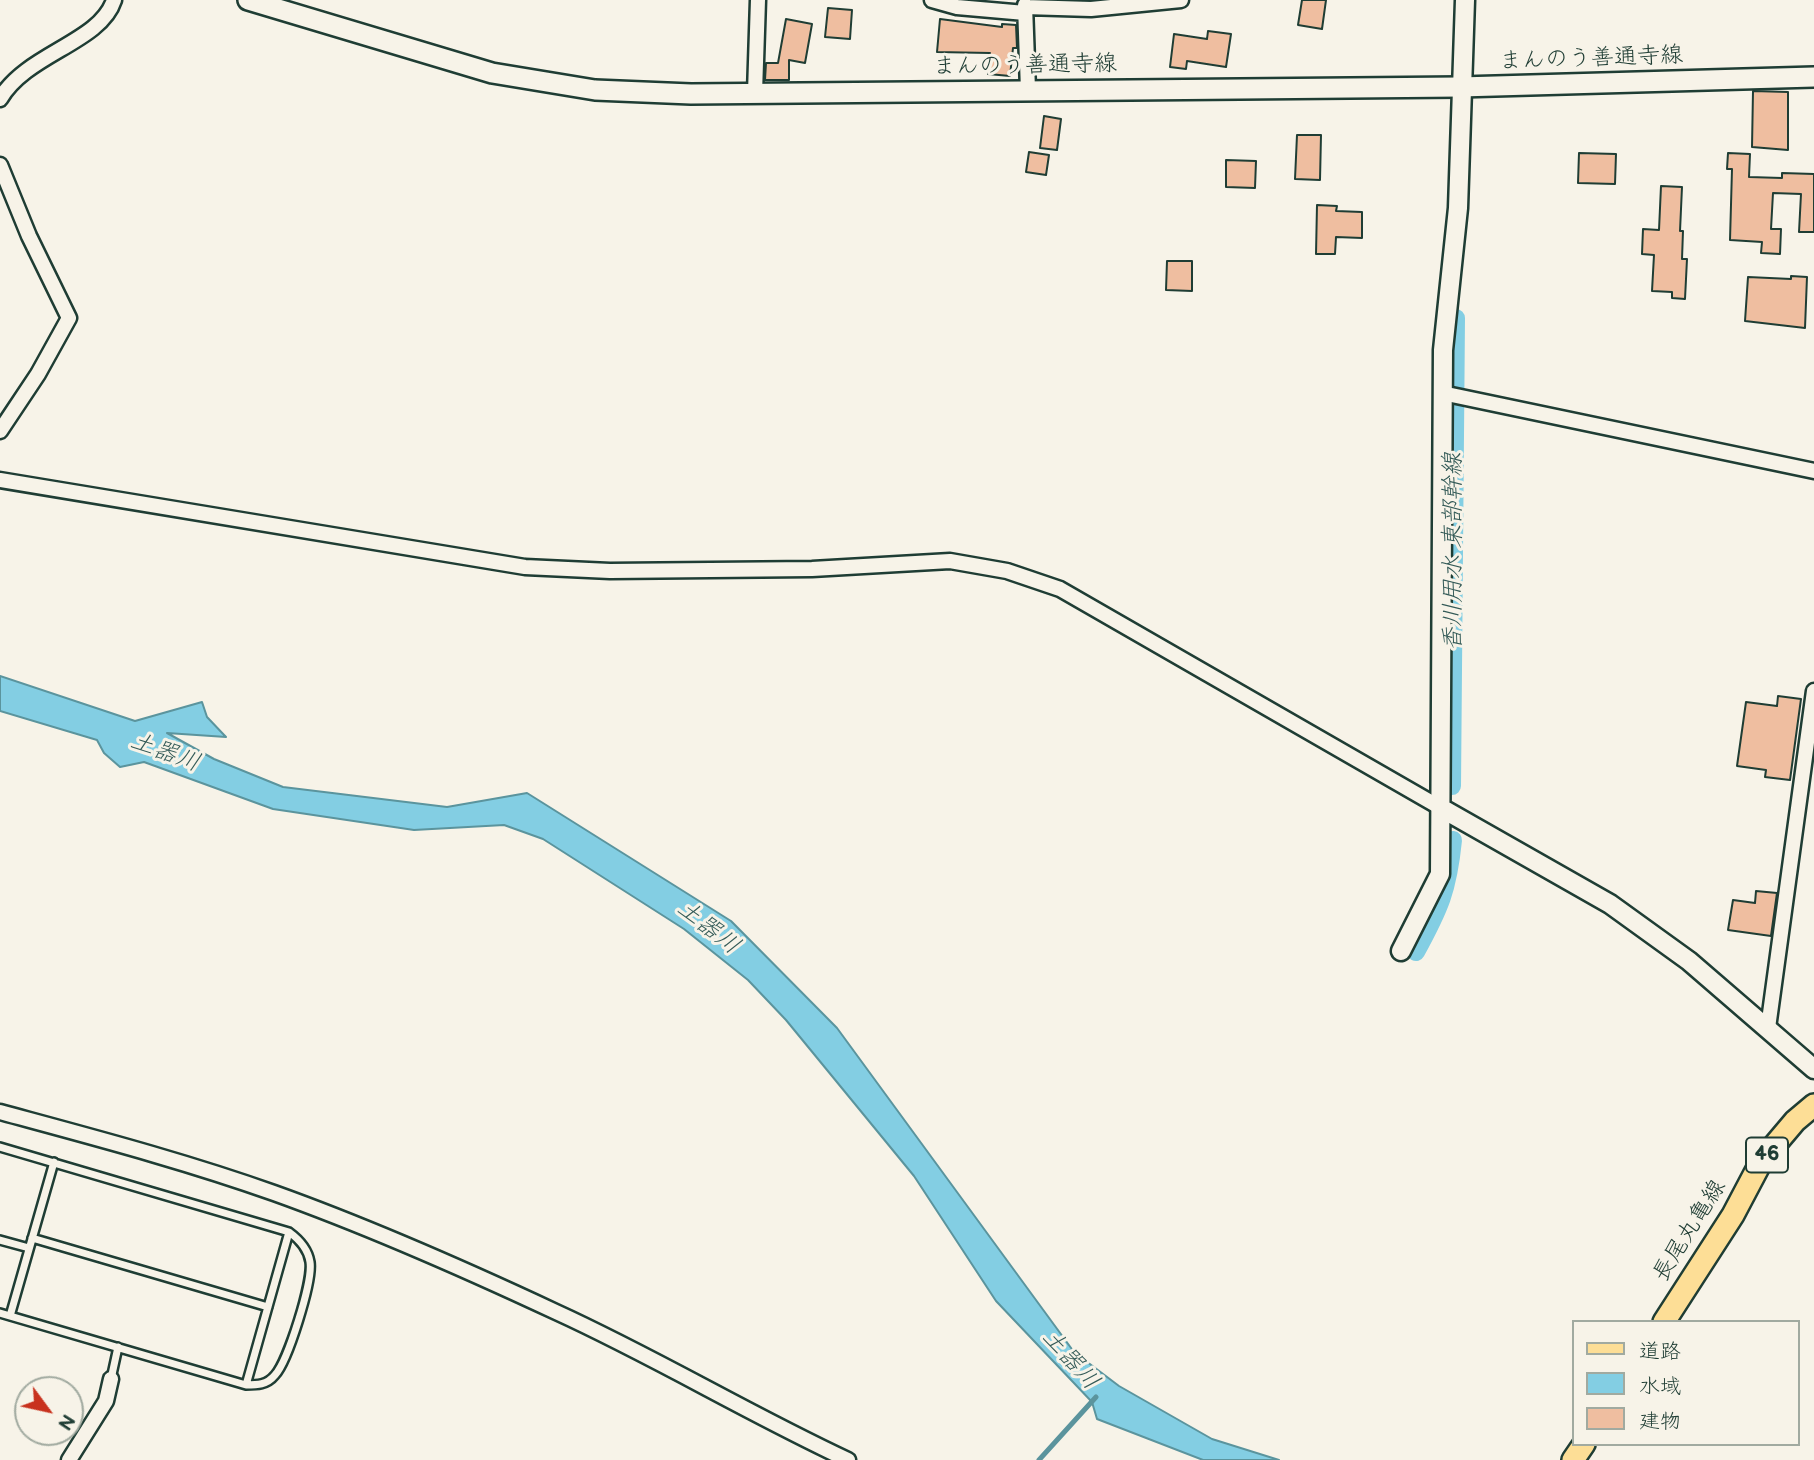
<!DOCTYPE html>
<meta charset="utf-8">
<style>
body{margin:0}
#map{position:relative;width:1814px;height:1460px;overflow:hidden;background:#f7f3e8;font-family:"Balsamiq Sans","Klee One",sans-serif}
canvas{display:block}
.legend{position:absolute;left:1572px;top:1320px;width:228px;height:126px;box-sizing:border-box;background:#f7f3e8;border:2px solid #a1aaa0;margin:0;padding:9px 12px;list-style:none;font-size:21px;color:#1f3d34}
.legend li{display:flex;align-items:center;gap:14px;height:35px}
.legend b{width:35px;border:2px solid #a1aaa0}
.north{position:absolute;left:14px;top:1376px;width:70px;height:70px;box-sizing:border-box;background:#f7f3e8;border:2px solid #a1aaa0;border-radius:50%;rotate:123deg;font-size:19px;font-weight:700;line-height:28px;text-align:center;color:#1f3d34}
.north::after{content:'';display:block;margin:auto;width:24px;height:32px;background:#c8321e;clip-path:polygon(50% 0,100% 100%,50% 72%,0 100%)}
</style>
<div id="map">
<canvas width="1814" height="1460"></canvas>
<ul class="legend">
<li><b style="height:9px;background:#fdde96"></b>道路</li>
<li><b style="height:19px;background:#83cee3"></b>水域</li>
<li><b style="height:19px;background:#efbea0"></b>建物</li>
</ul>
<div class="north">N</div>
</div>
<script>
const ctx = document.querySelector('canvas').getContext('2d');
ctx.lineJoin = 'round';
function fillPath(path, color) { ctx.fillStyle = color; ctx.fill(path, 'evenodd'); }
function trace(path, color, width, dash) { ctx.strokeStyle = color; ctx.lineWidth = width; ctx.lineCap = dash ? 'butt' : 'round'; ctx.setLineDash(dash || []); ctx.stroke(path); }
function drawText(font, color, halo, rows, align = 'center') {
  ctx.font = font + ' "Balsamiq Sans","Klee One",sans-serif'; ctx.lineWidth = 6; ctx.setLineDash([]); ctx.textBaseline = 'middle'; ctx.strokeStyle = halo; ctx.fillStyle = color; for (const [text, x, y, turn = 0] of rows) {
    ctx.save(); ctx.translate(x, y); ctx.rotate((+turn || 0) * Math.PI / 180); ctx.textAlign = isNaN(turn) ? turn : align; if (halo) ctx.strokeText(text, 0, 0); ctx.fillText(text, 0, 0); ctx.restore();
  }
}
const water = new Path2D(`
 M0,676l135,45 67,-19 5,15 19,20 -59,-4 47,26 69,28 164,20 80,-14 204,128 106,107 237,324 45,34 93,53 67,21h-76l-106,-41 -5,-17 -96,-101 -82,-125 -128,-156 -38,-40 -64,-51 -141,-90 -39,-14 -90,5 -141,-21 -129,-47 -24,5 -16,-14 -7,-13 -97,-29z`);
const stream = new Path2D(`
 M1039,1460l57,-63`);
const canal = new Path2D(`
 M1452,786l4,-468
 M1416,952c24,-44 32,-62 37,-112`);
const building = new Path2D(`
 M1302,0h24l-4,29 -24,-4z
 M828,8l24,2 -2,29 -25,-2z
 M786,19l26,5 -7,39 -16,-3v20h-24l1,-17h12z
 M940,19l62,8v-3l14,1 1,23h-4l-3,28 -22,-2 2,-21 -53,-1z
 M1208,31l23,3 -5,33 -39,-6 -1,8 -16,-2 4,-33 33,5z
 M1753,91l35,1v58l-36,-3z
 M1044,116l17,3 -4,31 -17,-2z
 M1297,135h24l-1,45 -25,-1z
 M1029,152l20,3 -3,20 -20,-3z
 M1579,153l37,1 -1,30 -37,-1z
 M1728,153l22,1 -1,23 33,1v-5l32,1v58h-15l2,-38 -28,-1 -2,36h10l-1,25 -19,-1 1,-11 -32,-2 2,-71h-5z
 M1226,160l30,1 -1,27 -29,-1z
 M1661,186l21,1 -2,44h3l-1,28h5l-2,40 -13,-1v-6l-20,-1 2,-36 -12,-1 1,-25 16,1z
 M1317,205l20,1 -1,5 26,1v26l-26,-1 -1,17h-19z
 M1167,261h25v30l-26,-1z
 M1791,276l16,1 -2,51 -60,-7 3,-44 43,2z
 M1778,696l23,3 -11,81 -25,-3 1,-7 -29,-4 9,-64 31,4z
 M1756,891l21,2 -6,43 -43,-6 5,-30 22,3z`);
const service = new Path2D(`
 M0,1147l289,85c11,8 19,17 21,30 3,19 -22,99 -35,113 -8,10 -18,10 -29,10l-246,-72
 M32,1238l236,69
 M0,1240l29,8
 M10,1316l44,-154
 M111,1379l7,-32
 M246,1385l43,-153`);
const minor = new Path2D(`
 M932,0l25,7 68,6
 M1025,5l3,85
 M1025,7l66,2 90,-9
 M755,93l3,-93
 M0,99c27,-46 100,-56 114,-99
 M0,165l29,71 40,82 -31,56 -38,57
 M1442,393l372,78
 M0,480l525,87 85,4 202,-2 138,-8 57,10 53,18 381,219
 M1768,1028l46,-337
 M0,1112c92,25 184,49 274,81 95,34 190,76 282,119 99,45 193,102 292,148
 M69,1460l37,-59 5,-22`);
const tertiary = new Path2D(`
 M1441,808l169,96 79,57 125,108
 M1401,951l39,-77 3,-524 15,-142 7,-208`);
const secondary = new Path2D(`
 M248,0l244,73 103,17 96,4 769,-7 354,-10`);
const primary = new Path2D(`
 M1664,1322l69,-107 29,-55 33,-39 19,-16
 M1573,1460l11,-16`);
const shields = [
 [1767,1155,42]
];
const shieldNames = [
 ["46",1767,1155]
];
const streetNames = [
 ["まんのう善通寺線",1591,59,-2],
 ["まんのう善通寺線",1025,66,-1],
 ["長尾丸亀線",1690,1231,-58]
];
const waterNames = [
 ["香川用水 東部幹線",1454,552,-90],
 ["土器川",165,753,20],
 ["土器川",708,928,38],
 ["土器川",1070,1360,48]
];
fillPath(water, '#83cee3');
trace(water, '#5b949d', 2);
trace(stream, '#5b949d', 5);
trace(canal, '#83cee3', 18);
fillPath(building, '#efbea0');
trace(building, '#1f3d34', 2);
trace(service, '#1f3d34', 12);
trace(minor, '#1f3d34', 19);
trace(tertiary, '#1f3d34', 23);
trace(secondary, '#1f3d34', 24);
trace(primary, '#1f3d34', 26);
trace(service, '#f7f3e8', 7);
trace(minor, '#f7f3e8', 14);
trace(tertiary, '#f7f3e8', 18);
trace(secondary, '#f7f3e8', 19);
trace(primary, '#fdde96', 21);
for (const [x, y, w] of shields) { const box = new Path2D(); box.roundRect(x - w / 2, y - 17.5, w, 35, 5); ctx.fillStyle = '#f7f3e8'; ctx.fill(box); trace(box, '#1f3d34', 2); }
drawText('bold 21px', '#1f3d34', null, shieldNames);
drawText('23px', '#1f3d34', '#f7f3e8', streetNames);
drawText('italic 24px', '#335a57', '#f7f3e8', waterNames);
</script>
